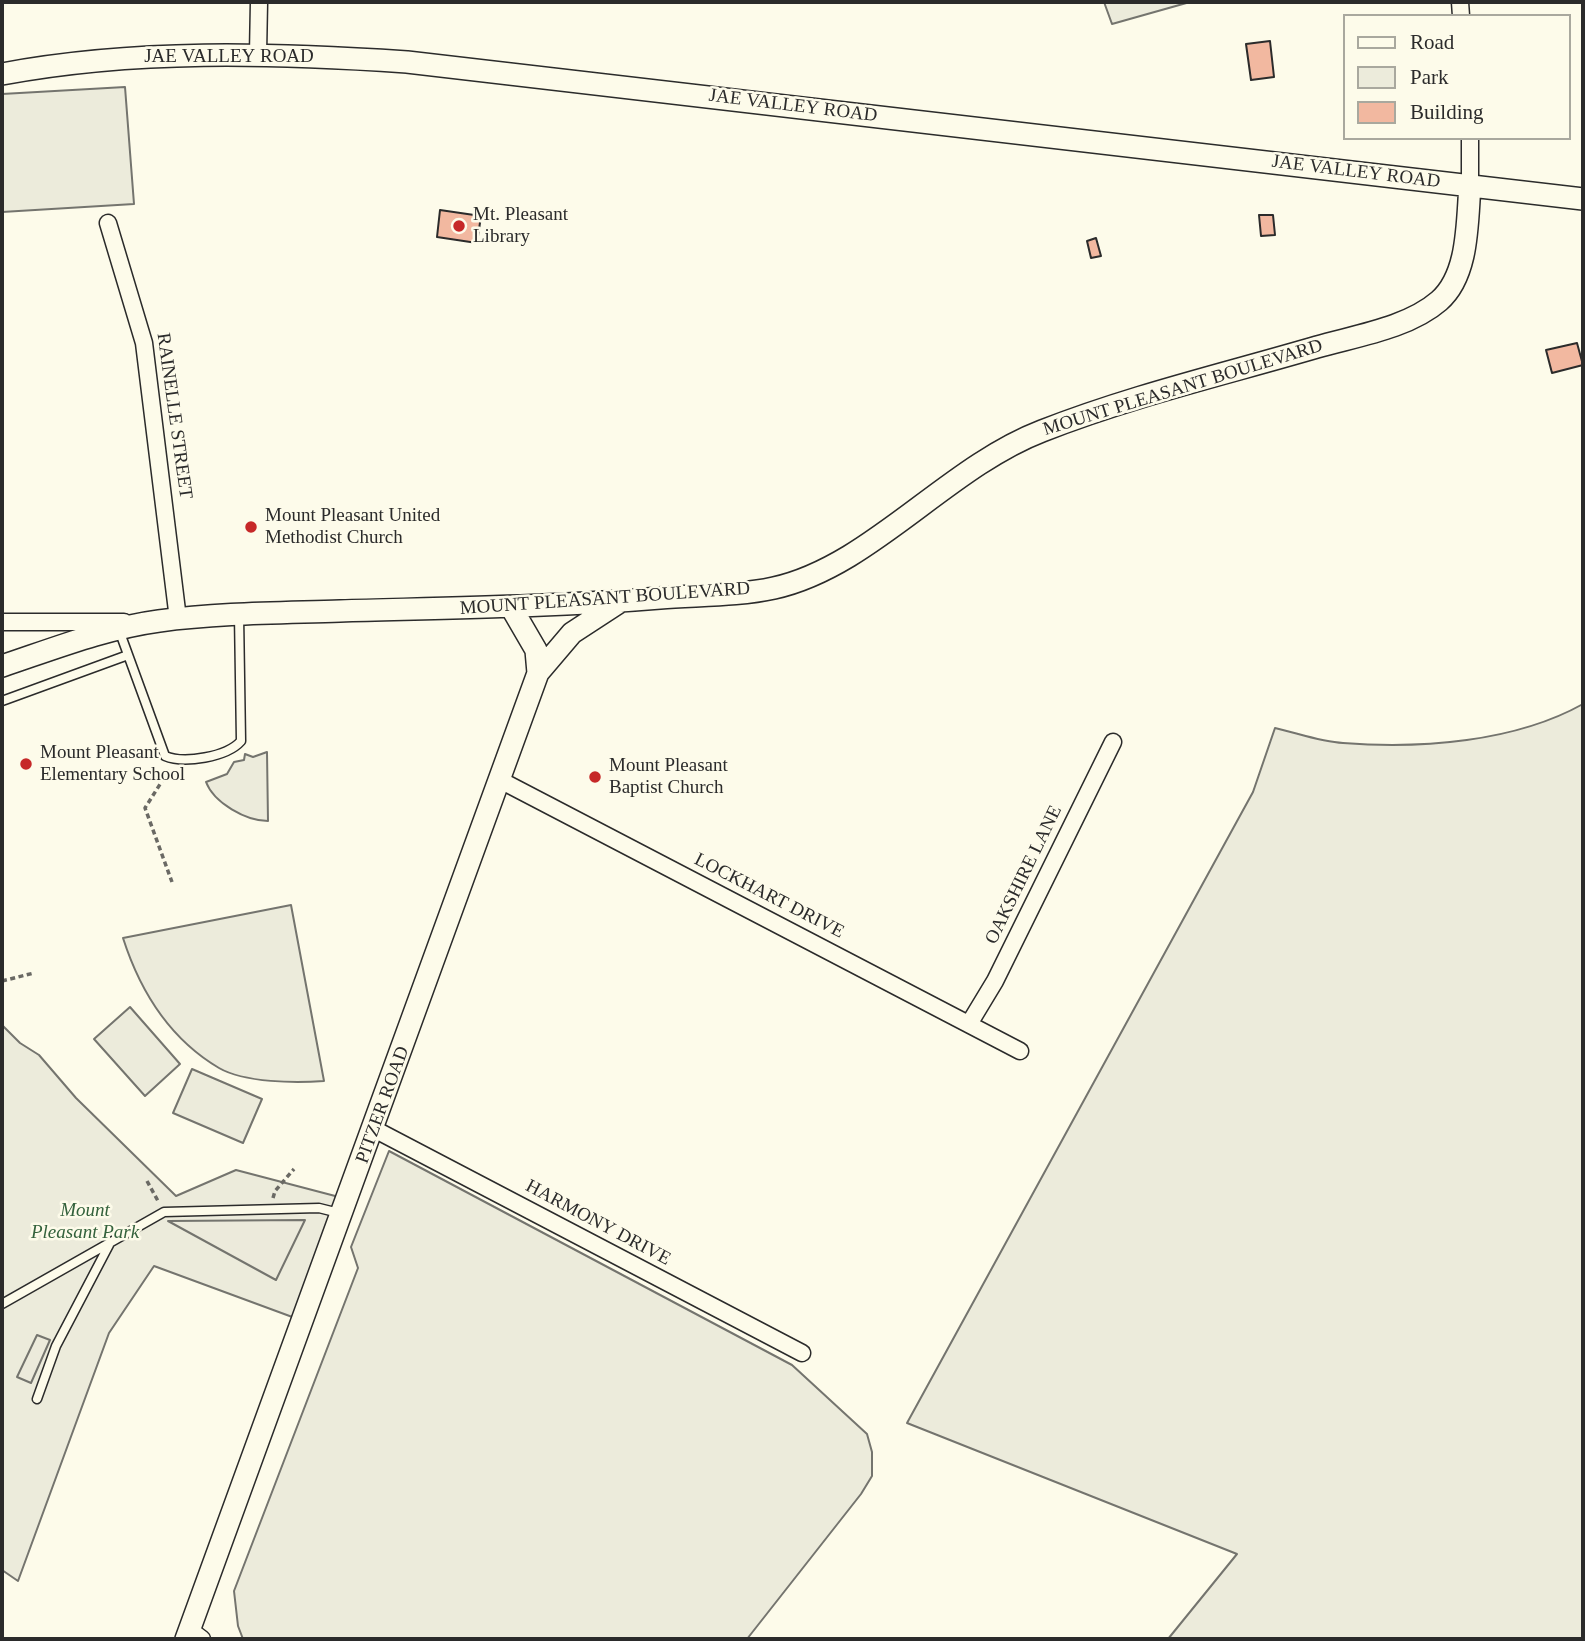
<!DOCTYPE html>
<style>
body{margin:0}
#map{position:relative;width:1585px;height:1641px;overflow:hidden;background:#fdfbea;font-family:"Times New Roman",serif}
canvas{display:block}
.frame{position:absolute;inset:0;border:4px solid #2b2b2b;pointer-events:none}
.legend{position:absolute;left:1343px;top:14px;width:228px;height:126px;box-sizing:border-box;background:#fdfbea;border:2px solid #a9a89e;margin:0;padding:9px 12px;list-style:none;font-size:21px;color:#2b2b2b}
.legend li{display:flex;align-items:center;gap:14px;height:35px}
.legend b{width:35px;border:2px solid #a9a89e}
</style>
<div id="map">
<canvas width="1585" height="1641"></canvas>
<div class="frame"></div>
<ul class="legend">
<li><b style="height:9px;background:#fdfbea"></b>Road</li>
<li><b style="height:19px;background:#ecebdb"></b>Park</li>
<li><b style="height:19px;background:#f2b8a0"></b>Building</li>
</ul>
</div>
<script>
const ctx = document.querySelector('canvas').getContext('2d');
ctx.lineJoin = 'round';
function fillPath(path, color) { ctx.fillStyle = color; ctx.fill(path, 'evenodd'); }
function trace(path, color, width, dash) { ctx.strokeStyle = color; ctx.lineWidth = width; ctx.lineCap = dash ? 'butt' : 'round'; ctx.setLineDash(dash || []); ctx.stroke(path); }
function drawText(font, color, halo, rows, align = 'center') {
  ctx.font = font + ' "Times New Roman",serif'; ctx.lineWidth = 5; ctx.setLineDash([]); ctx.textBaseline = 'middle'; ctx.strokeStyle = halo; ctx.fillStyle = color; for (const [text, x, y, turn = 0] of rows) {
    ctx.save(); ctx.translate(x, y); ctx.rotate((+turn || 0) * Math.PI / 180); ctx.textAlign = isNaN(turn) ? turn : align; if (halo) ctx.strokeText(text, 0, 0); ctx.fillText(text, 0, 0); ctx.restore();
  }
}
const green = new Path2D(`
 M1104,2h86l-78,22z
 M125,87l9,117 -132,8v-118z
 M1583,704v935h-415l69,-85 -330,-131 346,-631 22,-64c22,5 46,14 68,15 78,6 172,-1 240,-39z
 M267,752l1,69c-22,0 -54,-18 -62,-39l21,-8 7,-12 10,-2 1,-6 8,3z
 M291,905l33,176c-28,2 -79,2 -105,-13 -49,-29 -79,-77 -96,-130z
 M130,1007l50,57 -35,32 -51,-57z
 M2,1025l18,18 19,12 37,43 100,98 60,-26 103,27 -44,121 -141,-52 -45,67 -91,248 -16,-11z
 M192,1069l70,30 -19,44 -70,-30z
 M389,1151l403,214 75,69 5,18v24l-11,18 -114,145h-504l-5,-13 -4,-35 124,-323 -7,-21z`);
const parking = new Path2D(`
 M305,1220l-29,60 -108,-59z
 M37,1335l13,5 -19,43 -14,-6z`);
const building = new Path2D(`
 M1270,41l4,36 -23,3 -5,-36z
 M440,210l41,6 -4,27 -40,-6z
 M1259,215h14l2,20 -14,1z
 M1096,238l5,18 -10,2 -4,-17z
 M1577,343l6,22 -31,8 -6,-23z`);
const path = new Path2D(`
 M169,770l-24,38 27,74
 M2,981l32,-8
 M147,1181l11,20
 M273,1198l2,-7 19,-22`);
const lane = new Path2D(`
 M119,630l46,126c19,8 62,1 76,-15l-2,-126
 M2,701l126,-46
 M2,1304l162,-92 155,-4 20,5
 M37,1399l19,-53 53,-101`);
const street = new Path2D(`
 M1460,2l1,14
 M258,54l1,-52
 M1470,185v-47
 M108,223l36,120 34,276
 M2,622h122
 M498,779l522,272
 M969,1024l26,-43 118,-239
 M374,1129l428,224
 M190,1630l12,9`);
const secondary = new Path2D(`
 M2,74c134,-25 269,-21 405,-12l1176,137
 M511,607l25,43 2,23
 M2,666c51,-17 104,-38 157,-45 60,-8 121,-8 181,-10 107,-3 213,-4 320,-13 37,-3 78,-2 114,-10 96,-21 172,-120 268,-157 89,-35 183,-57 275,-84 38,-11 91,-19 122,-46 30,-26 28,-79 31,-116
 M186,1639l352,-966 34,-40 46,-30`);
const markers = [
 [459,226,7,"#c62828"],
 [251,527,7,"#c62828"],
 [26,764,7,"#c62828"],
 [595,777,7,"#c62828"]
];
const streetNames = [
 ["JAE VALLEY ROAD",229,57],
 ["JAE VALLEY ROAD",793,106,7],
 ["JAE VALLEY ROAD",1356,172,7],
 ["MOUNT PLEASANT BOULEVARD",1183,388,-17],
 ["RAINELLE STREET",174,416,82],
 ["MOUNT PLEASANT BOULEVARD",605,599,-4],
 ["OAKSHIRE LANE",1024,875,-64],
 ["LOCKHART DRIVE",769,896,27],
 ["PITZER ROAD",383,1105,-70],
 ["HARMONY DRIVE",598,1223,28]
];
const poiNames = [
 ["Mt. Pleasant",473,215],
 ["Library",473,237],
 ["Mount Pleasant United",265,516],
 ["Methodist Church",265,538],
 ["Mount Pleasant",40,753],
 ["Elementary School",40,775],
 ["Mount Pleasant",609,766],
 ["Baptist Church",609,788]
];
const parkNames = [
 ["Mount",85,1211],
 ["Pleasant Park",85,1233]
];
fillPath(green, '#ecebdb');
trace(green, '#74746e', 2);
fillPath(parking, '#eceadb');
trace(parking, '#74746e', 2);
fillPath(building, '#f2b8a0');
trace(building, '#2b2b2b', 2);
trace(lane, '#2b2b2b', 11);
trace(street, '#2b2b2b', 19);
trace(secondary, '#2b2b2b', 24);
trace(path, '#6a6964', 3.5, [5, 3.5]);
trace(lane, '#fdfbea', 8);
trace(street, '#fdfbea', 16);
trace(secondary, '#fdfbea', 21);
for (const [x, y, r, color] of markers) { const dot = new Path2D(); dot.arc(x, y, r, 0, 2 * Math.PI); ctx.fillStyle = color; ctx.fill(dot); trace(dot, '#fdfbea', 2.5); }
drawText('19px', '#2b2b2b', '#fdfbea', streetNames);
drawText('19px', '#2b2b2b', '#fdfbea', poiNames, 'left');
drawText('italic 19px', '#34623c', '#fdfbea', parkNames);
</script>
